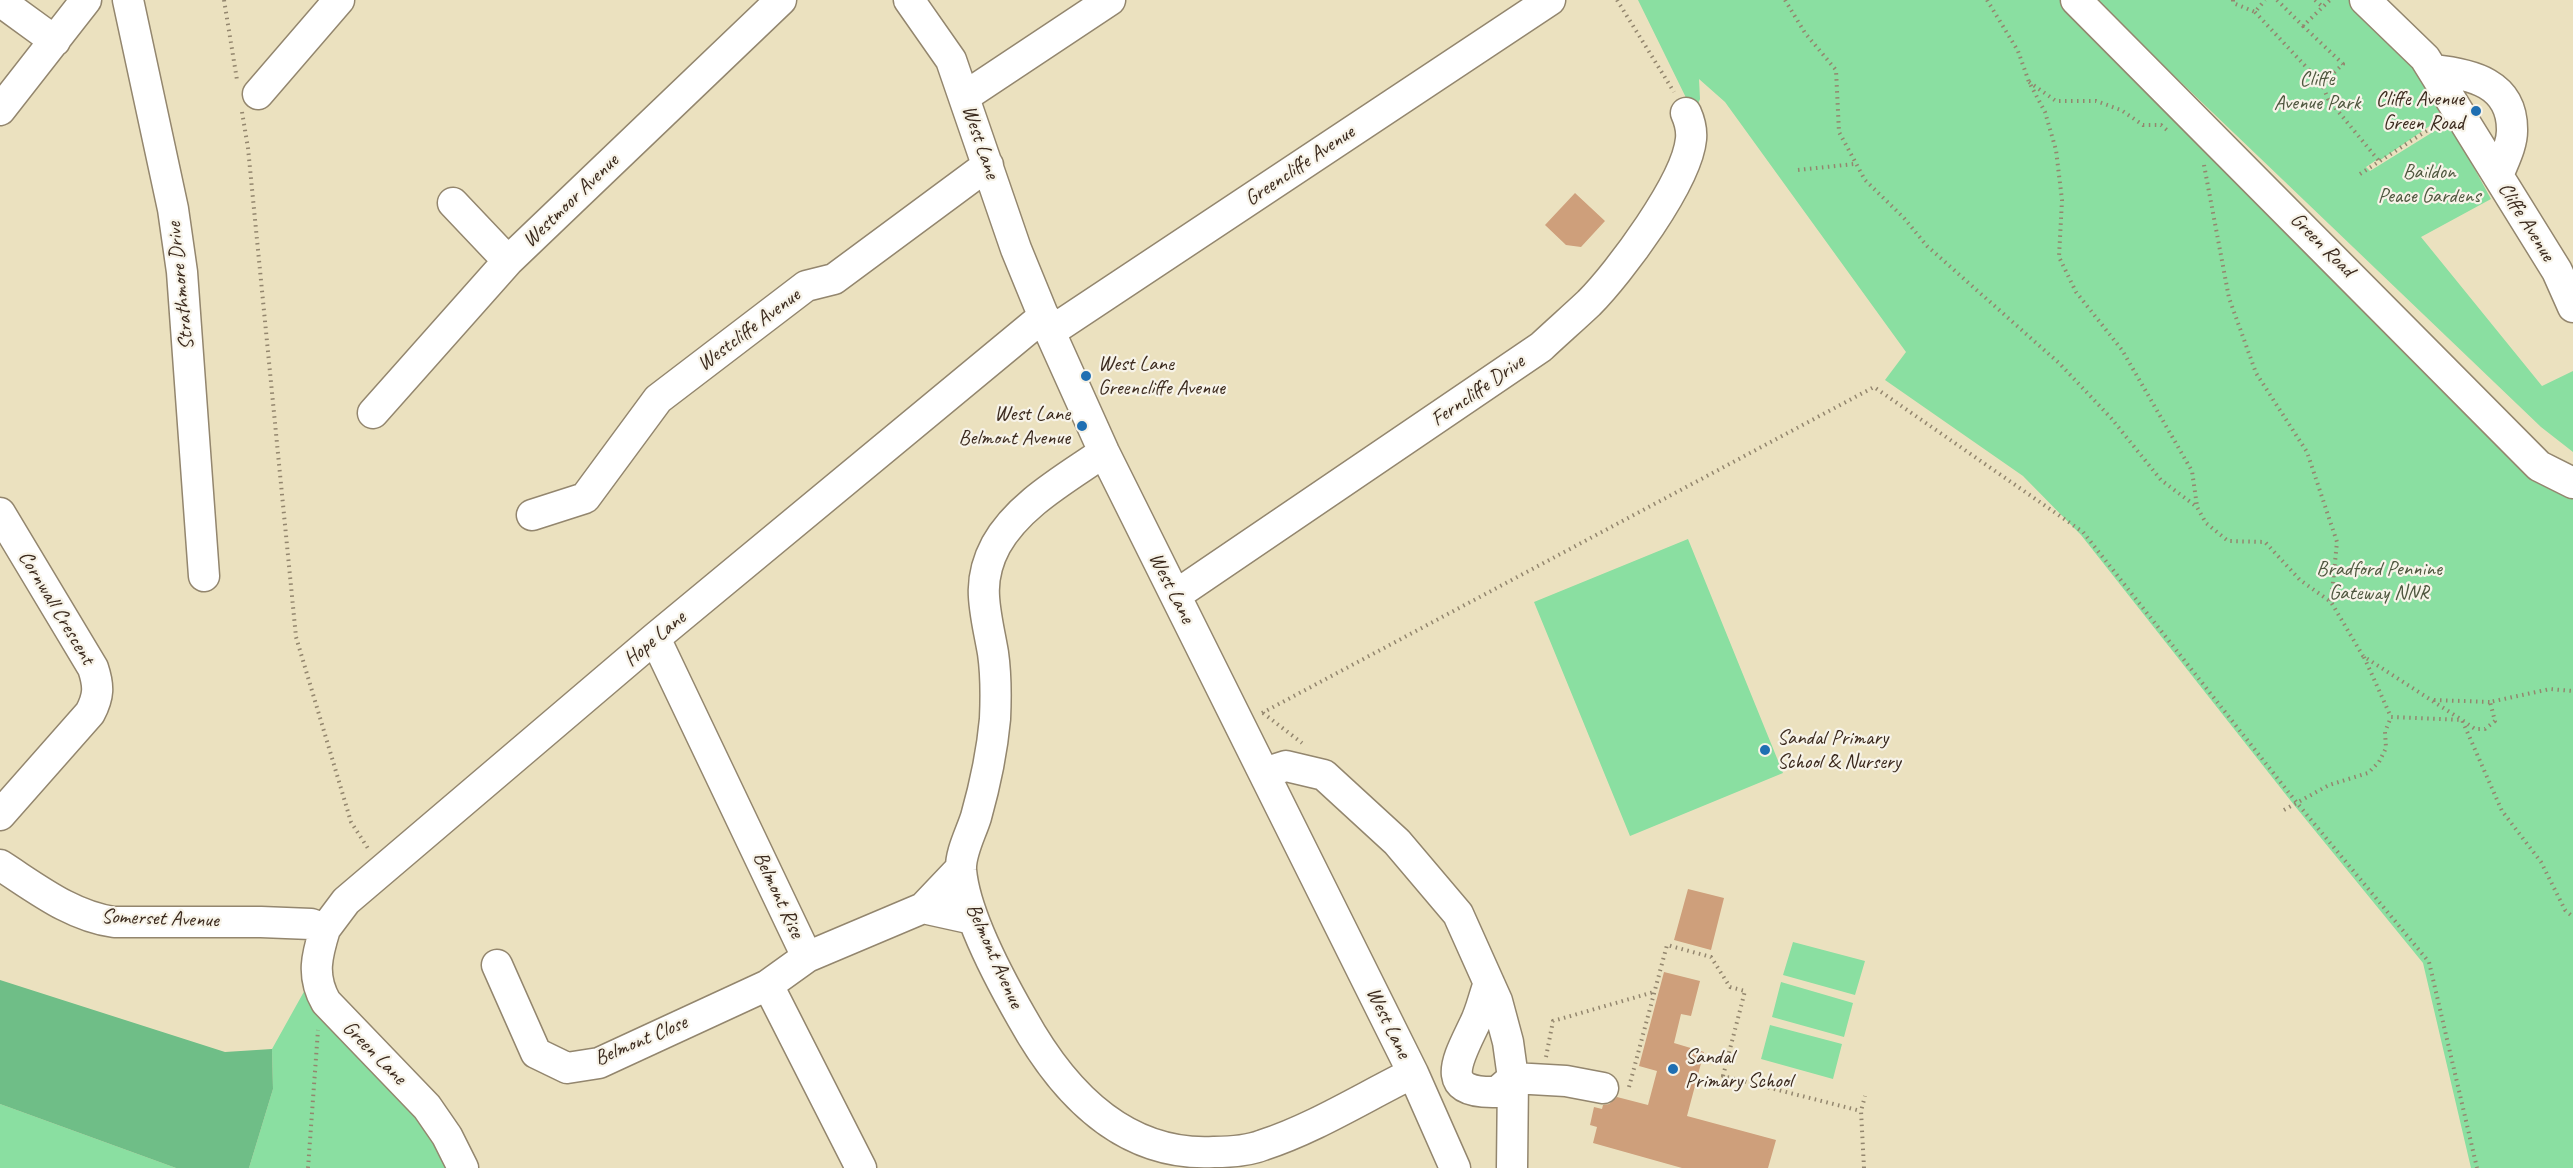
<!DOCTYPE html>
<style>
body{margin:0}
canvas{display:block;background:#ebe1bf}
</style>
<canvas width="2573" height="1168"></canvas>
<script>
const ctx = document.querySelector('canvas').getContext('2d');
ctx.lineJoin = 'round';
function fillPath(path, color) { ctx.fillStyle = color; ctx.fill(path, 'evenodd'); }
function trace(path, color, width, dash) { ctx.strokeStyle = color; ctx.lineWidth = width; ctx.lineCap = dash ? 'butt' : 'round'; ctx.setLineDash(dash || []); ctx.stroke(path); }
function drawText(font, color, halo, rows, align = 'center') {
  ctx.font = font + ' Caveat,sans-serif'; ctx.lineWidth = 4.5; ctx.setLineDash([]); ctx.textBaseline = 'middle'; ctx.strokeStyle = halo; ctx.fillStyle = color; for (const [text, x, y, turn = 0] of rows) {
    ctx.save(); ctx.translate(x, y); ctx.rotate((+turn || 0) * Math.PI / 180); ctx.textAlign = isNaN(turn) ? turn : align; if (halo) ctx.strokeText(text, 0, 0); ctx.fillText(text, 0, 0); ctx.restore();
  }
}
const green = new Path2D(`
 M1638,0h422l513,491v677h-102l-48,-205 -129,-158 -213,-270 -58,-59 -138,-96 21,-28 -181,-250 -26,-23 1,20 -6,15z
 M2095,0h254l55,54 40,62 -65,45 -1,-2 -12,8 4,4 79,-49 42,77 -70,38 121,149 31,-15v81l-32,-25z
 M1688,539l95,234 -153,63 -96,-234z
 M1793,942l72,19 -10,34 -72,-20z
 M1781,982l72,21 -9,34 -72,-20z
 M306,988l109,119 38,61h-204l24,-79 -1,-40z
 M1770,1025l72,19 -9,35 -72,-20z
 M0,1104l176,64h-176z`);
const forest = new Path2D(`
 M0,980l225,72 47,-3 1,40 -24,79h-73l-176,-64z`);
const building = new Path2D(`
 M1575,193l30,28 -24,26 -15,-2 -21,-20z
 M1688,889l36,9 -13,52 -37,-10z
 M1664,972l36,9 -9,35 -10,-2 -7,29 30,9 -17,64 89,24 -8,28h-86l-89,-25 4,-16 -7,-2 4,-18 8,2 1,-4 6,-1 8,-7 31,8 9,-34 -18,-5z`);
const path = new Path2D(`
 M224,0l13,80
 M1617,0l57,92
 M1785,0l20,33 31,37 3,62 26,48 39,38 23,28 133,118 51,54 50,62 36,27 9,16 22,18 37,1 35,38 31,22 32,54 99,64 40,91 39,51 24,48 8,7
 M1987,0l31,51 11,31 16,30 11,38 6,50 -3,57 17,35 46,58 70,121 5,35
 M2233,0v3l22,9 10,-12
 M2277,0l26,26 27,-26
 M2315,0l8,7
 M2255,12l67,72 6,15 51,62
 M2303,26l40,38 -21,20
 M2029,82l27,19h40l25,9 22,15h18l6,5
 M242,112l6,36 48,489 55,185 18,28
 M2204,165l25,133 27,75 51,79 30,90 -6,60
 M1798,170l56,-6
 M2360,174l77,-50
 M2364,657l27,60 71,3 13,9h10l10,-8 -5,-19 60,-13 23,2
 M2434,700l56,2
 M1262,713l612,-326 209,145 214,271 132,159 48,206
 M1263,713l39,30
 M2284,810l45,-25 39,-12 11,-11 7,-14 -1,-16 6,-15
 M1546,1057l7,-36 101,-29
 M1629,1087l38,-142 44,12 19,30 15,4 -22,85 138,35
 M308,1168l10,-138
 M1864,1168l-3,-57 4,-15`);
const minor = new Path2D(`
 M128,0l45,209 9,63 22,304
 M909,0l42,60 65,189 34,83 54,120 309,621 42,95
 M2076,0l463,466 34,17
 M2365,0l60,58 132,213 16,36
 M0,1l55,40
 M2433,70c38,4 80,13 79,61 0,15 -9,31 -14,45
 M258,94l81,-94
 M964,97l146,-97
 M0,110l86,-110
 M453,203l55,58
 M1050,332l500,-332
 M373,413l135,-152 273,-261
 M1104,452c-37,26 -85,52 -108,93 -21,39 -10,67 -3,108 3,21 3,44 2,66 -3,33 -10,66 -19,98 -5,16 -16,36 -15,53 4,45 38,108 61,148 41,74 101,139 192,134 17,0 34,-1 49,-7 52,-17 101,-48 150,-72
 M0,513l93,155c6,18 6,28 -3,45l-90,102
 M532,515l53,-17 73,-99 148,-113 28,-7 154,-114
 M1176,595l365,-248c16,-15 32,-29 48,-44 30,-30 98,-121 102,-164 1,-10 -1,-17 -5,-26
 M655,638l152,319 -39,28 93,183
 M1264,773l22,-7 38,9 73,67 61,72 39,87 11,41 5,36 -1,90
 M0,865c36,23 71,51 114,57h147l50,2 14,5 21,-28 309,-263 389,-322
 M961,868l-38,40 50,11
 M325,929c-8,26 -14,47 1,73l101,105 20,29 16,32
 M807,957l116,-49
 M497,965l39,88 31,15 32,-5 169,-78
 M1489,983c-5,13 -8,28 -14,40 -17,36 -39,71 22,69l16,-14 53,3 37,7`);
const markers = [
 [2476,111,6,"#1f6fb2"],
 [1086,376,6,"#1f6fb2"],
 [1082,426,6,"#1f6fb2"],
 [1765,750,6,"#1f6fb2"],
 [1673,1069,6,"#1f6fb2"]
];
const parkNames = [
 ["Cliffe",2317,79],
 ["Avenue Park",2317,103],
 ["Baildon",2429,172],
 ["Peace Gardens",2429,196],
 ["Bradford Pennine",2379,569],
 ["Gateway NNR",2379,593]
];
const poiNames = [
 ["Cliffe Avenue",2464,99,"right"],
 ["Green Road",2464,123,"right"],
 ["West Lane",1098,364],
 ["Greencliffe Avenue",1098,388],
 ["West Lane",1070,414,"right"],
 ["Belmont Avenue",1070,438,"right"],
 ["Sandal Primary",1777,738],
 ["School & Nursery",1777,762],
 ["Sandal",1685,1057],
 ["Primary School",1685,1081]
];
const streetNames = [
 ["West Lane",980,142,71],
 ["Greencliffe Avenue",1300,166,-34],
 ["Westmoor Avenue",571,201,-44],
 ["Cliffe Avenue",2526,222,58],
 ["Green Road",2322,245,45],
 ["Strathmore Drive",181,286,-96],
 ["Westcliffe Avenue",749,330,-37],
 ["Ferncliffe Drive",1478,391,-35],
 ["West Lane",1171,588,63],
 ["Cornwall Crescent",56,608,59],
 ["Hope Lane",655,639,-40],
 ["Belmont Rise",778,895,65],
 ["Somerset Avenue",160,919,2],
 ["Belmont Avenue",994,956,66],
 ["West Lane",1388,1023,64],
 ["Belmont Close",641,1041,-23],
 ["Green Lane",374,1053,45]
];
fillPath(green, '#8adfa1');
fillPath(forest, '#6fbe87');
fillPath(building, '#ce9f7b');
trace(minor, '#93866e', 33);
trace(path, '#93866e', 4, [1.5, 4.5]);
trace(minor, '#fff', 30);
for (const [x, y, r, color] of markers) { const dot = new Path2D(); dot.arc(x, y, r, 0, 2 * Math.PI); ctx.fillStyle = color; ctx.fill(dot); trace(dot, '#f7f3e8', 2); }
drawText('21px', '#4f573f', '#f7f3e8', parkNames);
drawText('21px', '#3b2a1e', '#f7f3e8', poiNames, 'left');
drawText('21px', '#3b2a1e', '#f7f3e8', streetNames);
</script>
